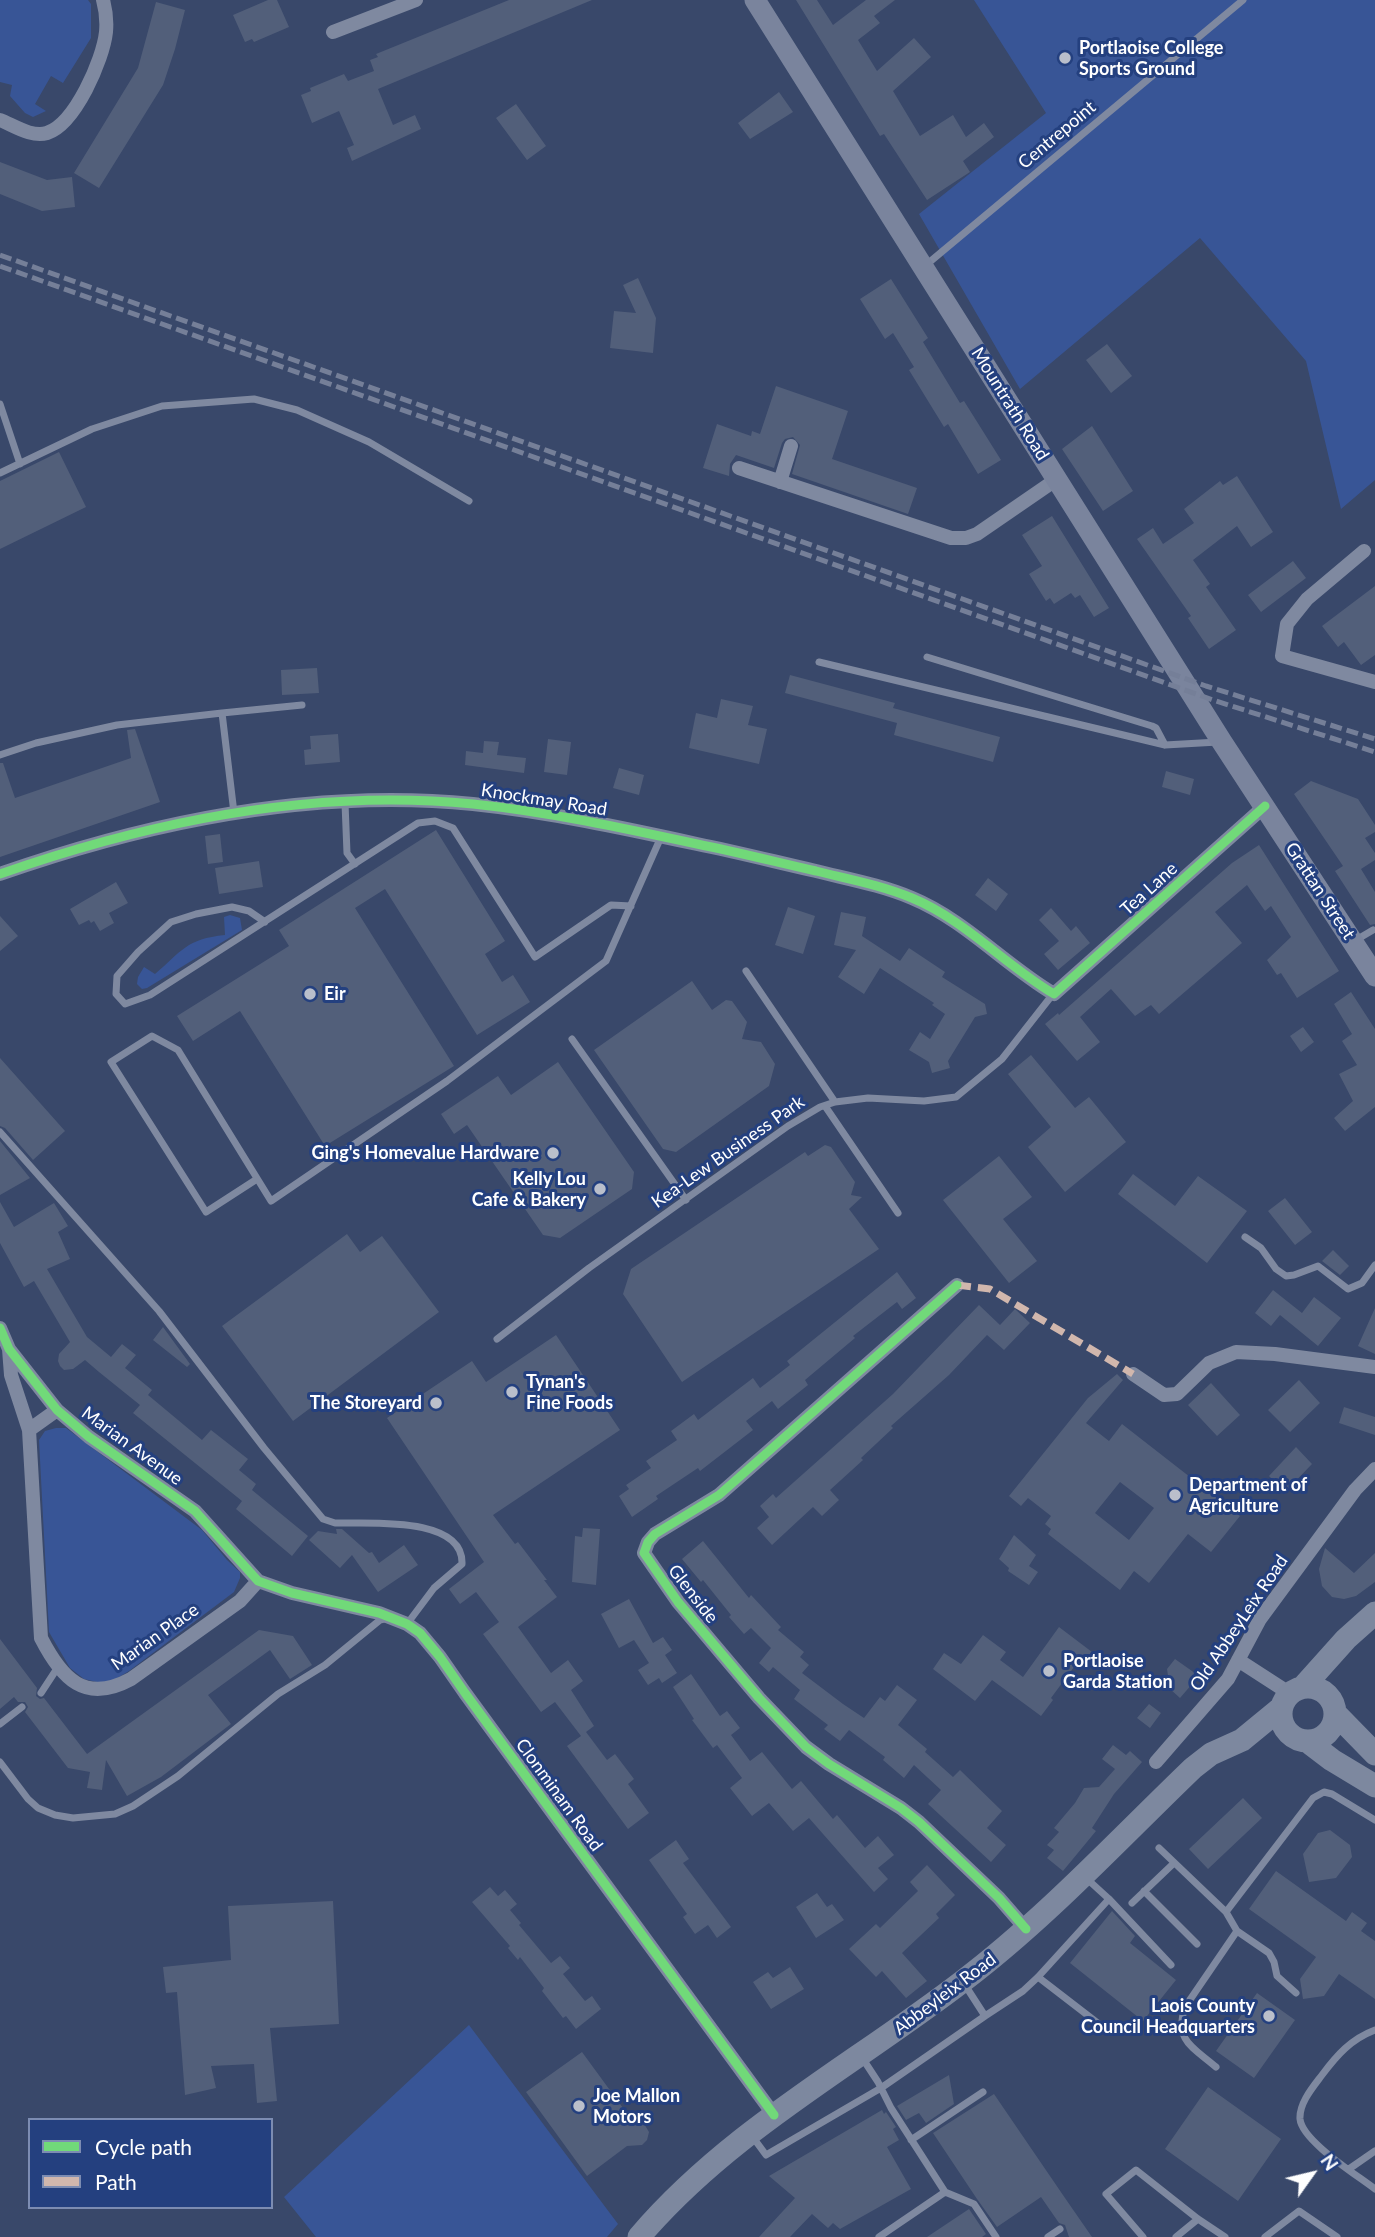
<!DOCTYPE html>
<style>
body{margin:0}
#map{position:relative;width:1375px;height:2237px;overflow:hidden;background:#39486a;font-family:Lato,sans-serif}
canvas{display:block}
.legend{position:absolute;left:28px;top:2118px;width:245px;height:91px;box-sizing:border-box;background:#24407f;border:2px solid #7c8cb2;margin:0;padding:9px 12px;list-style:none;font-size:21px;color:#fff}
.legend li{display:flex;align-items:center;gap:14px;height:35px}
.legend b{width:35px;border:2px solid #7c8cb2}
.north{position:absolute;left:1277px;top:2139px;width:70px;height:70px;-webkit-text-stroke:5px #24407f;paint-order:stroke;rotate:56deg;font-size:19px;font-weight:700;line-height:28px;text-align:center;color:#fff}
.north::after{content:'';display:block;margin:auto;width:24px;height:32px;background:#fff;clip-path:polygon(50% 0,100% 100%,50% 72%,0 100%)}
</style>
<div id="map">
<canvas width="1375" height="2237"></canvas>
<ul class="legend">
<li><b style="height:9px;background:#71d979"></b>Cycle path</li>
<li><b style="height:9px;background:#d1b7ad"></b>Path</li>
</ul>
<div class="north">N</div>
</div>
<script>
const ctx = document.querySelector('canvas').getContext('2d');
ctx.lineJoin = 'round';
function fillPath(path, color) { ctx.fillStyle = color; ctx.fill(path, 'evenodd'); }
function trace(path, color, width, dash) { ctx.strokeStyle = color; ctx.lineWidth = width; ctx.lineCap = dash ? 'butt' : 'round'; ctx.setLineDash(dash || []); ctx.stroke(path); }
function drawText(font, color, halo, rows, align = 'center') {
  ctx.font = font + ' Lato,sans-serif'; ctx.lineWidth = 6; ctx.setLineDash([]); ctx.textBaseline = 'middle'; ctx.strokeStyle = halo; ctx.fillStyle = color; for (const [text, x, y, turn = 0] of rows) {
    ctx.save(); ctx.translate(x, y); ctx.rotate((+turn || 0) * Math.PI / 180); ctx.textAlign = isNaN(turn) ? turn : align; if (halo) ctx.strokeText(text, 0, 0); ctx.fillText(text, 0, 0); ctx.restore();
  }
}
const green = new Path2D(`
 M0,0h88l3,4v34l-28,45 -12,-7 -16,28 11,7 -13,6 -8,-4 -15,-17 2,-11 -12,-3z
 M974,0h401v480l-34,29 -35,-148 -106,-123 -180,151 -101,-175 127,-101z
 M230,915l10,3 2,12 -95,58 -5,1 -5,-5 1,-7 6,-10 11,7c27,-23 31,-35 70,-39l-1,-18z
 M56,1428h10l136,102 25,30 13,12v6l-6,14 -105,79 -15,9 -13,3 -17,-4 -14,-11 -21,-36 -10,-192 6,-9z
 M469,2025l149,199 -11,13h-291l-32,-40z`);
const building = new Path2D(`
 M268,0h9l12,27 -35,15 -2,-3 -7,3 -12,-27z
 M509,0h83l-214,89 15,36 22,-10 6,14 -69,32 -5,-13 7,-3 -15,-34 -27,12 -11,-28 10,-4 -1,-3 34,-14 4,7 26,-10 -4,-11 8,-3 -2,-3z
 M796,0h21l16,25 33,-25h29l-21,16 6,7 -22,17 19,31 37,-33 17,19 -38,34 27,45 33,-21 13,22 18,-14 10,14 -31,24 7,11 -43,28 -43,-66 -4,2z
 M156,2l29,8 -10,39 -12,36 -64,103 -25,-15 64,-105z
 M779,92l14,20 -43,27 -12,-16z
 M516,104l30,42 -19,14 -31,-42z
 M0,162l47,18 25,-3 3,30 -33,4 -42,-17z
 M638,278l18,40 -3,35 -43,-5 4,-37 22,2 -13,-28z
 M891,279l37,59 -5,4 37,61 4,-2 37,59 -23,14 -30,-50 -4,3 -35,-57 5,-3 -21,-34 -8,6 -25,-40z
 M1107,344l25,32 -21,17 -25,-33z
 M776,386l72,25 -16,48 85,29 -9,26 -116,-40 8,-29 -7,-8 -8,2 -3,4 -8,25 -38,-13 -6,9 -1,12 -26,-8 14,-44 34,12 1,-5 8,3z
 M1092,426l41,65 -30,20 -41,-62z
 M59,452l27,55 -86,42v-68z
 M1237,476l36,56 -22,15 -14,-21 -44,34 17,24 -4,3 30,43 -27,19 -21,-31 3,-2 -54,-77 16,-11 10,16 31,-21 -10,-14 36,-28 3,4z
 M1052,516l57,92 -15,9 -14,-22 -5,3 -4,-5 -17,11 -4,-6 -4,3 -17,-27 13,-8 -20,-31z
 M1293,561l13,17 -45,34 -13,-17z
 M1375,586v69l-14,10 -17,-23 -6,5 -16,-21z
 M317,668l2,25 -37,2 -1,-25z
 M790,675l105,28 -2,5 107,29 -7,25 -99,-27 3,-12 -112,-30z
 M721,699l32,7 -5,19 19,4 -8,35 -70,-16 7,-35 21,5z
 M135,729l25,73 -160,55v-94h3l12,35 116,-40 -4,-28z
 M338,734l2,28 -35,3 -1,-15 7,-1 -1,-13z
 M548,739l23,3 -4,33 -23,-3z
 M484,741l15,1 -2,13 29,3 -2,15 -59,-8 1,-14 17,2z
 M619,768l25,7 -5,20 -26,-7z
 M1166,771l28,8 -4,16 -28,-8z
 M1311,781l47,18 17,26v7l-10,6 10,15v7l-14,9 14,23v32l-5,1 -35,-54 8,-5 -49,-72z
 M436,830l69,111 -20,13 17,28 11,-7 17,27 -53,33 -92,-146 -30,19 99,158 -129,80 -85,-135 -47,30 -16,-25 112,-70 -10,-16z
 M220,834l3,28 -15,2 -3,-28z
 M1259,845l80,126 -42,27 -16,-25 -4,2 -10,-15 24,-23 -20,-31 -6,5 -18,-26 -32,27 27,31 -83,71 -8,-9 -16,11 -24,-27 -31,28 20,25 -23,19 -32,-37 13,-11 1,2 173,-152z
 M259,861l4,26 -44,7 -4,-26z
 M988,878l20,16 -12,17 -21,-16z
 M116,882l12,21 -19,10 5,10 -14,8 -6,-10 -3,2 -2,-3 -10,5 -9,-16z
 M788,907l27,9 -12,38 -28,-9z
 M1051,908l20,23 5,-5 14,17 -32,27 -14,-16 15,-13 -20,-21z
 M841,912l25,5 -4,19 38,25 9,-13 36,24 -3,5 43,27 2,10 -12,3 -27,44 2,7 -18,5 -3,-11 -20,-12 11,-18 10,7 15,-25 -13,-9 2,-2 -54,-35 -16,26 -26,-17 18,-27 -22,-5z
 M0,916l18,20 -18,15z
 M692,981l20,29 14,-10 6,1 15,21 -5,17 19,3 14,22 -6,22 -93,66 -13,-3 -69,-99z
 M1351,992l24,37v78l-30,24 -11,-13 19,-17 -14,-27 18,-9 -15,-24 10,-7 -18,-30z
 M1303,1027l11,15 -13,10 -11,-16z
 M1031,1055l44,53 14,-11 37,45 -61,50 -37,-45 23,-20 -43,-53z
 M0,1058l65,73 -32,29 -28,-32 -5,-2z
 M558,1062l76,110 -2,17 -72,49 -17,-3 -76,-110 -13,9 -13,-20 57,-38 13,19z
 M0,1141l30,37 -30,17z
 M825,1145l6,2 24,35 -4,13 11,2 -13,12 30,40 -197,133 -59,-88 8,-25 174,-117 3,4z
 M999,1156l33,41 -29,22 34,42 -28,22 -66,-83z
 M1133,1174l42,32 23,-30 49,35 -40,52 -89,-69z
 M1285,1198l27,34 -17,13 -27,-34z
 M0,1202l14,25 40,-24 14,23 -10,6 12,27 -23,10 40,68 24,20 11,-13 14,11 -11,13 27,22 -4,5 54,45 9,-10 37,29 -9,11 17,14 -4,6 56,46 -16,20 -56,-47 6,-8 -109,-88 7,-8 -41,-33 -14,-12 -12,9 -9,1 -4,-4 -2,-5 1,-7 11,-12 -36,-61 -10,6 -24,-44z
 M347,1234l13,18 22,-16 57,76 -146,109 -71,-95z
 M1333,1250l16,16 -9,9 -18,-14z
 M897,1272l19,26 -14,11 -5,-7 -44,34 2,2 -50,42 3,5 -30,24 -6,-8 -26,20 7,9 -53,41 -2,-3 -42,28 2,3 -26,18 -13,-21 10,-7 -3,-4 25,-17 -5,-7 31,-21 -6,-9 23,-17 4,6 55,-42 7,10 30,-23 -3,-4z
 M1273,1290l29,23 12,-16 27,21 -23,28 -38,-31 -9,11 -16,-13z
 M979,1305l21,20 15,-16 15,14 -26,27 -17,-15 -38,40 -58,51 2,2 -32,30 2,2 -33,30 9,10 -17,16 -9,-9 -41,38 -15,-17 12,-11 -9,-11 13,-12 3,4 117,-104z
 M1375,1308v46l-17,-8z
 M163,1327l27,37 -3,3 -34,-27z
 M556,1335l64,95 -127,85 22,29 3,-2 29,38h-3l13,17 -39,30 33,46 17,-13 15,21 -12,9 23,36 -8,6 21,28 8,-6 19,25 -6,5 21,29 -21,16 -61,-83 14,-10 -26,-34 -14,10 -58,-78 16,-12 -23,-30 -16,12 -11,-15 35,-27 -97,-144 85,-57 14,21z
 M1117,1374l6,6 -37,43 23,18 13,-17 118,92 -29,36 -23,-18 -39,49 -15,-12 -14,19 -72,-56 3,-5 -6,-5 6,-8 -23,-18 -7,8 -12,-10 79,-98zM1120,1482l34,26 -25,32 -34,-27z
 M1299,1380l21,23 -30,29 -22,-22z
 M1211,1383l29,32 -23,21 -29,-31z
 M1344,1407l31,10v18l-36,-12z
 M1296,1447l16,17 -27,28 -16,-16z
 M583,1528l17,1 -4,56 -24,-3 3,-46 7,1z
 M336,1529h6l27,24 3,-1 7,11 25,-18 14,20 -40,27 -26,-37 -12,13 -31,-28 9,-9 19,3z
 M1014,1535l22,20 -7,11 9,6 -9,13 -21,-14 1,-3 -10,-9z
 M703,1541l46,57 2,-3 30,32 -3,3 26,22 -4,5 9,8 -7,8 41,31 21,14 16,-21 5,4 12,-16 20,15 -19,25 29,24 -2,3 28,25 7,-7 42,41 -15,17 19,17 -15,17 -63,-58 13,-14 -27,-25 -10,13 -21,-18 2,-3 -36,-27 -9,11 -16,-12 4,-4 -34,-26 6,-9 -27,-23 -4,5 -10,-9 12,-15 -20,-20 -7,6 -15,-17 2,-2 -28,-35 -2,2 -19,-23z
 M1325,1548l29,25 21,-20v29l-19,14 -12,3 -12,-2 -10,-11 -3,-17z
 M629,1599l24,44 10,-6 9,13 -7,5 12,18 -15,10 -3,-5 -11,7 -10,-15 11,-7 -15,-23 -15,8 -18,-34z
 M1059,1627l33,25 -14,18 -4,-3 -23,31 2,2 -12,16 -49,-36 -17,21 -42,-32 11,-16 17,11 22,-29 23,17 -6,8 23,17z
 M259,1630l34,6 19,29 -22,14 -20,-29 -62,45 23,29 -70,53 -34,19 -21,-36 -4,30 -15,-2 3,-16 -22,-4 -43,-56 3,-5 -3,-5h-7l-4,-5 -14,12v-70l37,49 -1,8 4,3 4,-1 43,56z
 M1175,1659l24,17 -19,22 -10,-9 -3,-20z
 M691,1674l29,42 7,-5 13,17 -9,7 19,26 12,-9 30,37 9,-8 32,38 4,-4 28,33 13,-12 16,19 -16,13 10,11 -14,13 -65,-74 -16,13 -24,-28 -17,13 -22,-28 12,-10 -25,-33 -4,3 -21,-28 2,-1 -21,-32z
 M1149,1704l12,9 -11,15 -13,-10z
 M1113,1745l13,10 4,-4 12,11 -28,32 -22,34 4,3 -33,40 -16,-13 7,-8 -7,-5 12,-13 -5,-4 21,-25 9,-15 15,-1 16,-18 -13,-10z
 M1243,1798l19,20 -54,51 -19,-20z
 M1330,1830l20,15 2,12 -16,21 -27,4 -6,-28 15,-21z
 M676,1840l13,19 -6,4 48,64 -14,11 -9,-13 -13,9 -12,-17 4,-3 -38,-54z
 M927,1865l28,30 -19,19 3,4 -37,35 25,28 -21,17 -24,-27 -6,6 -27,-28 27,-25 4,4 38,-37 -8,-9z
 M1276,1871l70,50 6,-9 15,11 -6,8 14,10v58l-36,-25 -15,22 -21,3 -3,-20 16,-22 -67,-48z
 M490,1887l8,9 7,-6 12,14 -7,6 11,13 -2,2 32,38 9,-7 10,12 -7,6 22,27 7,-5 9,13 -25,20 -10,-13 -3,2 -21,-27 2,-3 -24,-31 -2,3 -10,-12 2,-2 -38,-44z
 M817,1893l10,14 5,-3 12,16 -28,18 -20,-31z
 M333,1901l6,123 -69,4 7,73 -20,2 -3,-39 -43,2 5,22 -31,7 -8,-103 -11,1 -3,-26 68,-7 -3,-54z
 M1112,1911l23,25 -5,7 46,37 -33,41 -73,-58z
 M790,1967l14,22 -33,20 -18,-27 15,-10 5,6z
 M1257,1993l38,27 -41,58 -38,-27z
 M582,2052l49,67 12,3 6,10 -2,8 -5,5 -15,1 -40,30 -61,-84z
 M949,2075l5,29 -28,19 -7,-10 -13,7 -9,-14z
 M1208,2087l73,52 -43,62 -73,-52z
 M994,2094l71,104 27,39h-23l-4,-12 -6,-2 -18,-26 -44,30 -20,-28 -44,-66z
 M882,2110l2,4 2,-2 10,15 -3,2 6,11 -12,7 24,42 -71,40 -7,-6 -5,5 -16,-14 -22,23h-31l36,-39 -26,-22z
 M969,2209l17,25 -4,3h-55z`);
const service = new Path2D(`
 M926,265l317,-265
 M0,404l20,60
 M0,473l92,-44 70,-23 92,-7 43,11 72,32 100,59
 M927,657l225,69 4,2 9,17
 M819,662l346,83 53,-3
 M222,713l80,-8
 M0,755l36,-12 81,-18 105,-12 12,100
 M345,803l2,50 8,11
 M265,922l-16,-11 -17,-4 -36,7 -25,8 -33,30 -21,24 -1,18 9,10 25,-9 268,-172 17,-2 18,7 82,129 76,-52 20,1
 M1356,940l17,-10
 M746,971l89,131
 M572,1039l114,161
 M825,1106l73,107
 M0,1132l159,179 105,137 59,71 12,4c31,1 129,-8 127,41l-28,24 -27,36
 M257,1179l-51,33 -95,-150 41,-26 26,14 93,151 176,-120 159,-120 55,-124
 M1245,1237l16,11 15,21 10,7 8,-1 24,-9 30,23 14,-6 13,-18
 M497,1339l92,-71 199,-142 32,-19 15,-5 33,-4 56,3 32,-4 46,-38 51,-65
 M41,1693l17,-26
 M0,1724l22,-17
 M0,1762l28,37 10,9 17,7 18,3 42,-4 18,-8 45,-30 100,-82 47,-29 55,-45 8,-2
 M1159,1848l67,64
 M1144,1891l53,53
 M1109,1899l62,66
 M1132,1903l42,-40
 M1237,1931l32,22 5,9 3,14 19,17
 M1038,1977l61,47
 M985,2016l38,-25 15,-14 71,-78 -23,-21
 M1375,2030c-24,9 -38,25 -53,45 -9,12 -23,28 -22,44 2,22 57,56 75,70
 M861,2056l17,26 13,26 54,84 29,12 22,33
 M1216,2067c-23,-20 -42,-26 -31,-60l52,-76 -11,-19 87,-114 11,-6 8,2 43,26
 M752,2136l14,19 115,-67 104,-72 -20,-31
 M911,2140l72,-48
 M1349,2169l26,-18
 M879,2237l66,-45
 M1048,2237l12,-8
 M1143,2237l-37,-43 30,-24 62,49 27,18
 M1176,2237l22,-18
 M1265,2237l34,-26 38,26`);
const minor = new Path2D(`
 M333,32l83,-32
 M0,120c13,5 32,18 47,13 28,-9 56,-73 59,-101 1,-11 0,-21 -3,-32
 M739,468l212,70h15l11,-4 80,-55
 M780,482l11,-36
 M1364,551l-57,48 -20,25 -5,32 93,26
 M0,874c151,-53 313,-86 473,-70 76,8 150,24 224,40 40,8 79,18 119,27 32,8 65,14 96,27 53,22 93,67 142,96l211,-188
 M957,1285l-238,210 -64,39 -7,8 -4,11 34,49 81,96 47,49 23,17 72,44 18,14 80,76 27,31
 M0,1328l9,21 48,61 32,27 106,74 63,70 34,12 87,20 28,11 13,9 20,24 25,36 309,422
 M9,1349l2,26 18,55 12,208c21,41 44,66 90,41l109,-78 18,-20
 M1133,1374l31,21 13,-1 32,-31 27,-11 39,2 100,13
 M29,1430l28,-20
 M1238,1660l51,33
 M1156,1762l72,-83 32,-60 95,-129 20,-21`);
const secondary = new Path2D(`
 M755,0l467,742 153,234`);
const primary = new Path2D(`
 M1281 1714a27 27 0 1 1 54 0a27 27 0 1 1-54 0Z
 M1303,1687l43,-48 29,-26
 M1335,1713l40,41
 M1307,1741l25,19 43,26
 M639,2237c90,-106 215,-172 324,-256 83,-63 155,-141 230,-213l18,-14 31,-14 39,-32`);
const rail = new Path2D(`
 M0,255l1206,431 169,53
 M0,266l1213,434 162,52`);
const quiet = new Path2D(`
 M957,1285l33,4 143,85`);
const cycleway = new Path2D(`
 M0,874c151,-53 313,-86 473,-70 76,8 150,24 224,40 40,8 79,18 119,27 32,8 65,14 96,27 53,22 93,67 142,96l211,-188
 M957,1285l-238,210 -64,39 -7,8 -4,11 34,49 81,96 47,49 23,17 72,44 18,14 80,76 27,31
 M0,1328l9,21 48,61 32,27 106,74 63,70 34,12 87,20 28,11 13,9 20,24 25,36 309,422`);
const markers = [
 [1065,58,7,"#babfcb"],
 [310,994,7,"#babfcb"],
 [553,1153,7,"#babfcb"],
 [600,1189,7,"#babfcb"],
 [512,1392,7,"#babfcb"],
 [436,1403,7,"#babfcb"],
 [1175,1495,7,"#babfcb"],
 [1049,1671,7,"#babfcb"],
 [1269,2016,7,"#babfcb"],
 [579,2106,7,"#babfcb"]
];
const poiNames = [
 ["Portlaoise College",1079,48],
 ["Sports Ground",1079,69],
 ["Eir",324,994],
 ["Ging's Homevalue Hardware",539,1153,"right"],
 ["Kelly Lou",586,1179,"right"],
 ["Cafe & Bakery",586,1200,"right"],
 ["Tynan's",526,1382],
 ["Fine Foods",526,1403],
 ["The Storeyard",422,1403,"right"],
 ["Department of",1189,1485],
 ["Agriculture",1189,1506],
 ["Portlaoise",1063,1661],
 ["Garda Station",1063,1682],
 ["Laois County",1255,2006,"right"],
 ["Council Headquarters",1255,2027,"right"],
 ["Joe Mallon",593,2096],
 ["Motors",593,2117]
];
const streetNames = [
 ["Centrepoint",1057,135,-40],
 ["Mountrath Road",1010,404,58],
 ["Knockmay Road",544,800,9],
 ["Tea Lane",1149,889,-42],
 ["Grattan Street",1320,891,57],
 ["Kea-Lew Business Park",728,1152,-35],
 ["Marian Avenue",132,1446,36],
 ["Glenside",693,1594,52],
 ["Old AbbeyLeix Road",1239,1623,-56],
 ["Marian Place",155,1637,-35],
 ["Clonminam Road",559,1795,54],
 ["Abbeyleix Road",945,1994,-37]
];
fillPath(green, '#385596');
fillPath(building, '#525f7a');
trace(service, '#7f89a0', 7);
trace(minor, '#7f89a0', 14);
trace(secondary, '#7a849d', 21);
trace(primary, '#7d889f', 23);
trace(rail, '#757f98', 5, [12, 5]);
trace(quiet, '#d1b7ad', 7, [14, 7]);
trace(cycleway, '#71d979', 9);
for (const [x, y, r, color] of markers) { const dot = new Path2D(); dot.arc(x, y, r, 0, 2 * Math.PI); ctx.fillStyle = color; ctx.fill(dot); trace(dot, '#24407f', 2.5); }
drawText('bold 18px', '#fff', '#24407f', poiNames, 'left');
drawText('18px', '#fff', '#24407f', streetNames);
</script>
